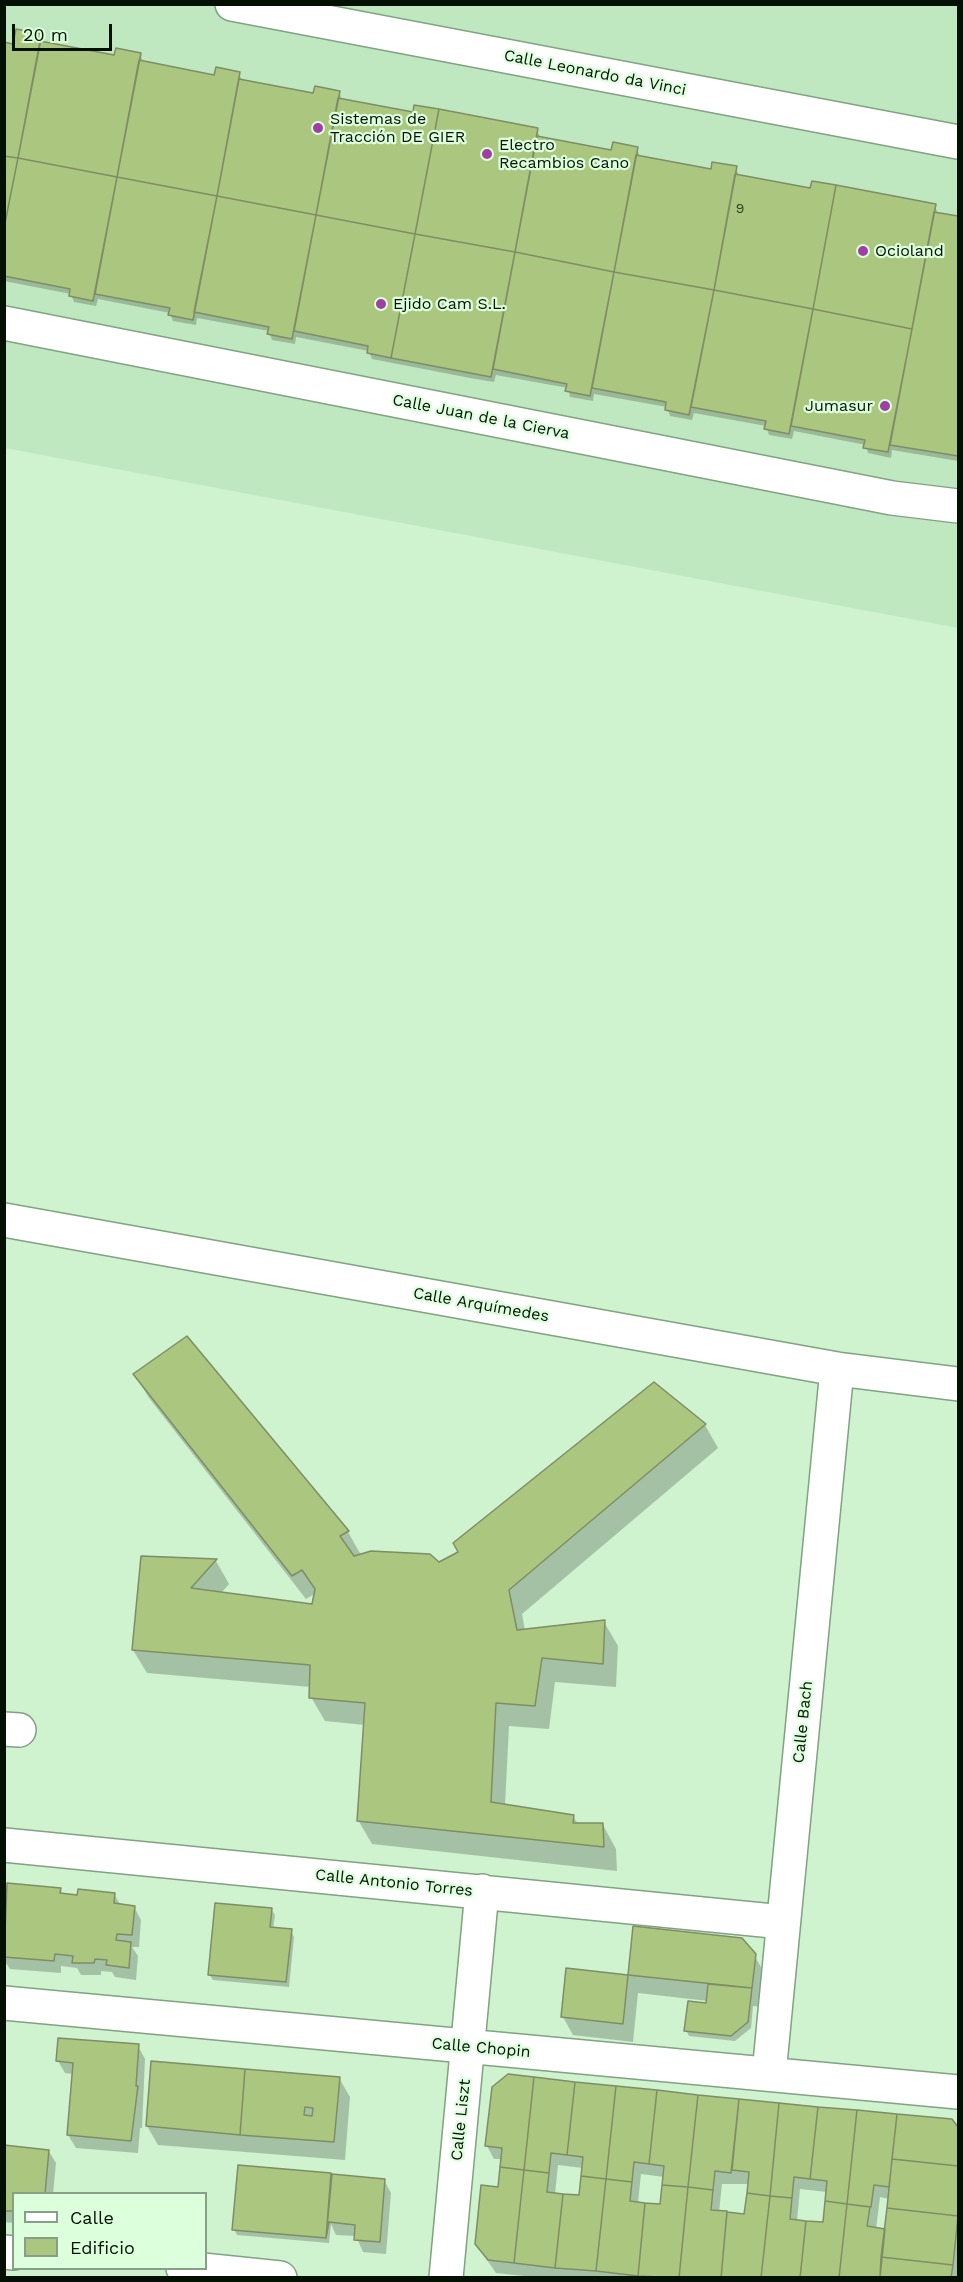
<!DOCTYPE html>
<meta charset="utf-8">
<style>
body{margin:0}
#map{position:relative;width:963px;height:2282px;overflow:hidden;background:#cff2cf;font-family:"Work Sans",sans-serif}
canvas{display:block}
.frame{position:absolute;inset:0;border:6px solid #051005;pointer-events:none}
.legend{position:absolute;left:12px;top:2192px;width:195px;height:78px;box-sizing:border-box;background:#dcffdc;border:2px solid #869f86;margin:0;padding:8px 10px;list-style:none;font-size:18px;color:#051005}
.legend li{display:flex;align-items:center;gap:12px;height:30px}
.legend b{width:30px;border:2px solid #869f86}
.scale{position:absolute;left:12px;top:24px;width:100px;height:27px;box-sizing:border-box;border:3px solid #051005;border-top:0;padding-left:8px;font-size:18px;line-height:21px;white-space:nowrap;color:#051005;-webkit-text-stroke:4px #dcffdc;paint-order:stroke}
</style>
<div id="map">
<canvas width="963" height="2282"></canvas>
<div class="frame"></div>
<ul class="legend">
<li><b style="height:8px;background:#fff"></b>Calle</li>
<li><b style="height:16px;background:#abc67e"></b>Edificio</li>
</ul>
<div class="scale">20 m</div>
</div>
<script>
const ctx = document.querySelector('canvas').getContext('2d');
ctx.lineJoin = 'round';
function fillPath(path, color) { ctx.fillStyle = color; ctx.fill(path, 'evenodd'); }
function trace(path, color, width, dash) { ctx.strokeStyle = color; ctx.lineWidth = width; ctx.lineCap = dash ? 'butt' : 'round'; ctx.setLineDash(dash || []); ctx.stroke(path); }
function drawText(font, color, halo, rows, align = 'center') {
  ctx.font = font + ' "Work Sans",sans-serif'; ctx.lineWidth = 4.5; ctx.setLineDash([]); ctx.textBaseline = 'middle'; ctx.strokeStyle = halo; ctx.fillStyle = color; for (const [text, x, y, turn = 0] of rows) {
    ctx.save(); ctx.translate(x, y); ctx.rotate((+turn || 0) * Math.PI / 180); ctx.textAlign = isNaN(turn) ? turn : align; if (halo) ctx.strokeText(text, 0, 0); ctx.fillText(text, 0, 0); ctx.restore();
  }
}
const built = new Path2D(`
 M4,5h954v623l-953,-180z`);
const shadow = new Path2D(`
 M41,35l2,8 72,14 25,-3 3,8 72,14 24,-3 3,8 73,14 24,-3 3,8 72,14 123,16 3,8 73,14 24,-4 3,9 72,14 24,-3 3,8 72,14 124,16 3,8 20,4v243l-66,-11 -1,8 -23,-5 -2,-8 -72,-14 -2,8 -23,-4 -3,-9 -72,-13 -2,7 -22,-4 -3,-9 -73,-13 -1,7 -23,-4 -2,-9 -72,-13 -2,7 -24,-4 -98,-19 -3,-8 -73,-14 -1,7 -23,-4 -3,-9 -72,-13 -1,7 -23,-4 -3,-8 -72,-14 -2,7 -22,-4 -3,-8 -67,-13v-237l10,2z
 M135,1375l213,157 13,23 78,9 266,-139 13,23 -196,166 3,16 79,-8 14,24 -2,41 -61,-5 -6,47 -40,-3 -4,79 68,11 5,8 25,1 13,24 1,22 -245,-27 -14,-24 7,-95 -40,-4 -14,-24v-10l-164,-14 -14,-23 9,-93 74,4 13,23 -8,9 92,13 3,-13 -10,6 -157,-201z
 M9,1885l51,4 3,6 15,1 36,-2 7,12 13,1 7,13 -2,27h-7l6,9 -2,24 -21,-3 -3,-5 -11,-1v4h-20l-4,-7 -16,-2v7l-51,-4 -6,-9z
 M271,1909l4,6 -2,14 18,2 3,6 -5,50 -76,-7 -4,-6z
 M635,1927l119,28 11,19 -3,33 -9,-1 -2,22 -16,13 -46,-5 -3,-6 22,-25v-4l-70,-8 -5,49 -60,-7 -10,-18 4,-47 63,6z
 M138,2046l7,13 -3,69h-2l-2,25 -62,-5 -8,-13 5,-61 -8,-1 -7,-12z
 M508,2076l443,45 7,8v149h-416l-46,-5 -20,-29 23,-56 3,-29h-8l-7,-13zM558,2165l25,3 -3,29 -25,-3zM641,2174l23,3 -3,29 -23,-3zM722,2184h27l-3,31 -27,-3zM800,2189l27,3 -3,31 -27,-2zM880,2197l9,2 -3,32 -10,-2z
 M339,2078l11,19 -5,63 -187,-15 -11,-19z
 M4,2146l44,4 8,13 -3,31h-39v29l-10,-1z
 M331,2175l53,5 7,13 -5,61 -23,-2 -7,-16 -20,-1 -5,-11 -2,19 -92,-8 -3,-6z`);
const building = new Path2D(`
 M16,29l26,5 -24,124 -14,-2v-114l9,2z
 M40,41l74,14 2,-7 25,5 -24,124 -99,-19z
 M139,60l75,15 2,-8 24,5 -23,124 -100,-19z
 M239,79l74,14 2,-7 25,5 -24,124 -99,-19z
 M338,98l75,14 1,-7 25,4 -24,125 -99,-19z
 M439,109l99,19 -23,124 -100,-18z
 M537,136l74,14 2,-8 25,5 -24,125 -99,-20z
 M636,155l75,14 1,-7 25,4 -23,124 -100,-18z
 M4,156l14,2 -14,70z
 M18,158l99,19 -24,124 -24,-5 1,-7 -66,-13v-48z
 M735,174l75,14 2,-7 24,4 -23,124 -99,-19z
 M117,177l100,19 -24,124 -25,-5 2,-7 -75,-14z
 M836,185l100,19 -24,125 -99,-20z
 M217,196l99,19 -24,124 -25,-5 2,-7 -75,-15z
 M934,212l24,4v240l-68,-11z
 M316,215l99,19 -24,124 -24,-5 1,-7 -74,-15z
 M415,234l100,18 -24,125 -100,-19z
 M515,252l99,20 -24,124 -25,-5 2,-7 -74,-15z
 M614,272l100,18 -25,125 -24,-5 1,-8 -74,-14z
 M714,290l99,19 -24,125 -25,-5 2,-8 -75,-14z
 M813,309l99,20 -24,123 -25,-4 2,-8 -74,-14z
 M187,1336l162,195 -9,5 14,20 17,-5 59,3 9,8 19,-10 -5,-9 201,-161 52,42 -197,166 8,40 88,-10 -2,44 -61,-6 -7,48 -39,-3 -5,99 83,13 -1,8h30l1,24 -247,-26 8,-118 -56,-5 1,-33 -178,-15 9,-94 76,3 -26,29 121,16 3,-15 -13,-19 -10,6 -159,-202z
 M7,1883l54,5 -1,5 17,2 1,-6 37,4 -1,10 21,3 -3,29 -15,-1 -1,6 15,2 -2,26 -23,-3 1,-5 -12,-1 -1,4h-22l1,-7 -18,-2 -1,7 -50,-4z
 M215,1903l57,5 -2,19 22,2 -6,53 -78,-7z
 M633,1926l109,12 14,16 -4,34 -124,-13z
 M566,1968l62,7 -5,49 -62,-7z
 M708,1984l44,4 -4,34 -17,14 -47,-5 4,-30 18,2z
 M58,2038l81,6 -3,42h2l-7,55 -64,-6 6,-72 -17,-2z
 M151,2061l94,8 -5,66 -94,-9z
 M245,2069l95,8 -6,65 -94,-7zM305,2107l8,1 -1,8 -8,-1z
 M508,2074l26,3 -10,93 -24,-3 2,-19 -17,-2 7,-59z
 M534,2077l41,5 -8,73 -16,-2 -2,20 -25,-3z
 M575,2082l41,4 -10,93 -25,-3 2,-19 -16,-2z
 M616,2086l41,4 -8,74 -15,-2 -2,20 -26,-3z
 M657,2090l41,5 -10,92 -26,-2 2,-19 -15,-2z
 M698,2095l41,4 -8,74 -16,-2 -2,19 -25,-3z
 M739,2099l40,4 -9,93 -23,-3 2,-21 -17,-2z
 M779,2103l39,4 -8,72 -16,-2 -2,21 -22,-2z
 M818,2107l39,3 -10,94 -22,-3 2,-20 -17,-2z
 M857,2110l40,4 -8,73 -15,-2 -3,22 -24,-3z
 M897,2114l55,5 6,8v39l-66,-7z
 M4,2145l45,5 -4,44h-31v17h-10z
 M892,2159l66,7v50l-71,-8z
 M238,2165l93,8 -5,65 -94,-8z
 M500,2167l24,3 -10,93 -26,-3 -13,-16 6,-59 17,2z
 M524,2170l25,3 -2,19 16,2 -8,74 -41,-5z
 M332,2174l53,5 -5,63 -26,-2 1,-15 -26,-3 -3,16z
 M581,2176l25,3 -10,92 -41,-3 8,-74 16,1z
 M606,2179l26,3 -2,19 15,2 -7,73 -42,-5z
 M662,2185l26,2 -9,91 -41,-2 7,-73 15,1z
 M688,2187l25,3 -2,20 16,1 -6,67h-42z
 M747,2193l23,3 -9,82h-40l6,-66 17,2z
 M770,2196l22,2 -2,21 16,2 -6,57h-39z
 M825,2201l22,3 -8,74h-39l6,-57 17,1z
 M847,2204l23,3 -3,19 18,3 -5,49h-41z
 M887,2208l71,8 -5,49 -72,-8z
 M881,2257l72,8 -2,13h-71z`);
const minor = new Path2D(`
 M232,4l726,138
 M4,323l888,175 66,8
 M4,1220l833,149 121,15
 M4,1729l15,1
 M4,1845l779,77
 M4,2003l954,89
 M769,2074l68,-705
 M4,2252l10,1
 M183,2268l97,10
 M446,2278l36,-387`);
const markers = [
 [318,128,6,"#9f3ea5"],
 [487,154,6,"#9f3ea5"],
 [863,251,6,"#9f3ea5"],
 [381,304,6,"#9f3ea5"],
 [885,406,6,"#9f3ea5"]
];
const numberNames = [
 ["9",740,209]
];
const streetNames = [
 ["Calle Leonardo da Vinci",595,73,11],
 ["Calle Juan de la Cierva",481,417,11],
 ["Calle Arquímedes",481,1305,10],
 ["Calle Bach",803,1722,-84],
 ["Calle Antonio Torres",394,1883,6],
 ["Calle Chopin",481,2048,5],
 ["Calle Liszt",461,2120,-84]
];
const poiNames = [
 ["Sistemas de",330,119],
 ["Tracción DE GIER",330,137],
 ["Electro",499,145],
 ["Recambios Cano",499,163],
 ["Ocioland",875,251],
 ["Ejido Cam S.L.",393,304],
 ["Jumasur",873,406,"right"]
];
fillPath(built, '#c0e8c0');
fillPath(shadow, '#0003');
fillPath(building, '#abc67e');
trace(building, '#7e8d66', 1.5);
trace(minor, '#82a283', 36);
trace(minor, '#fff', 33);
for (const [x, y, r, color] of markers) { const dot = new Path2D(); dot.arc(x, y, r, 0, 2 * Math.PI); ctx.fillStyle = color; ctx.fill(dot); trace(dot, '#dcffdc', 2); }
drawText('14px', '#2e3e23', null, numberNames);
drawText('16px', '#051005', '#dcffdc', streetNames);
drawText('16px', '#051005', '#dcffdc', poiNames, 'left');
</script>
